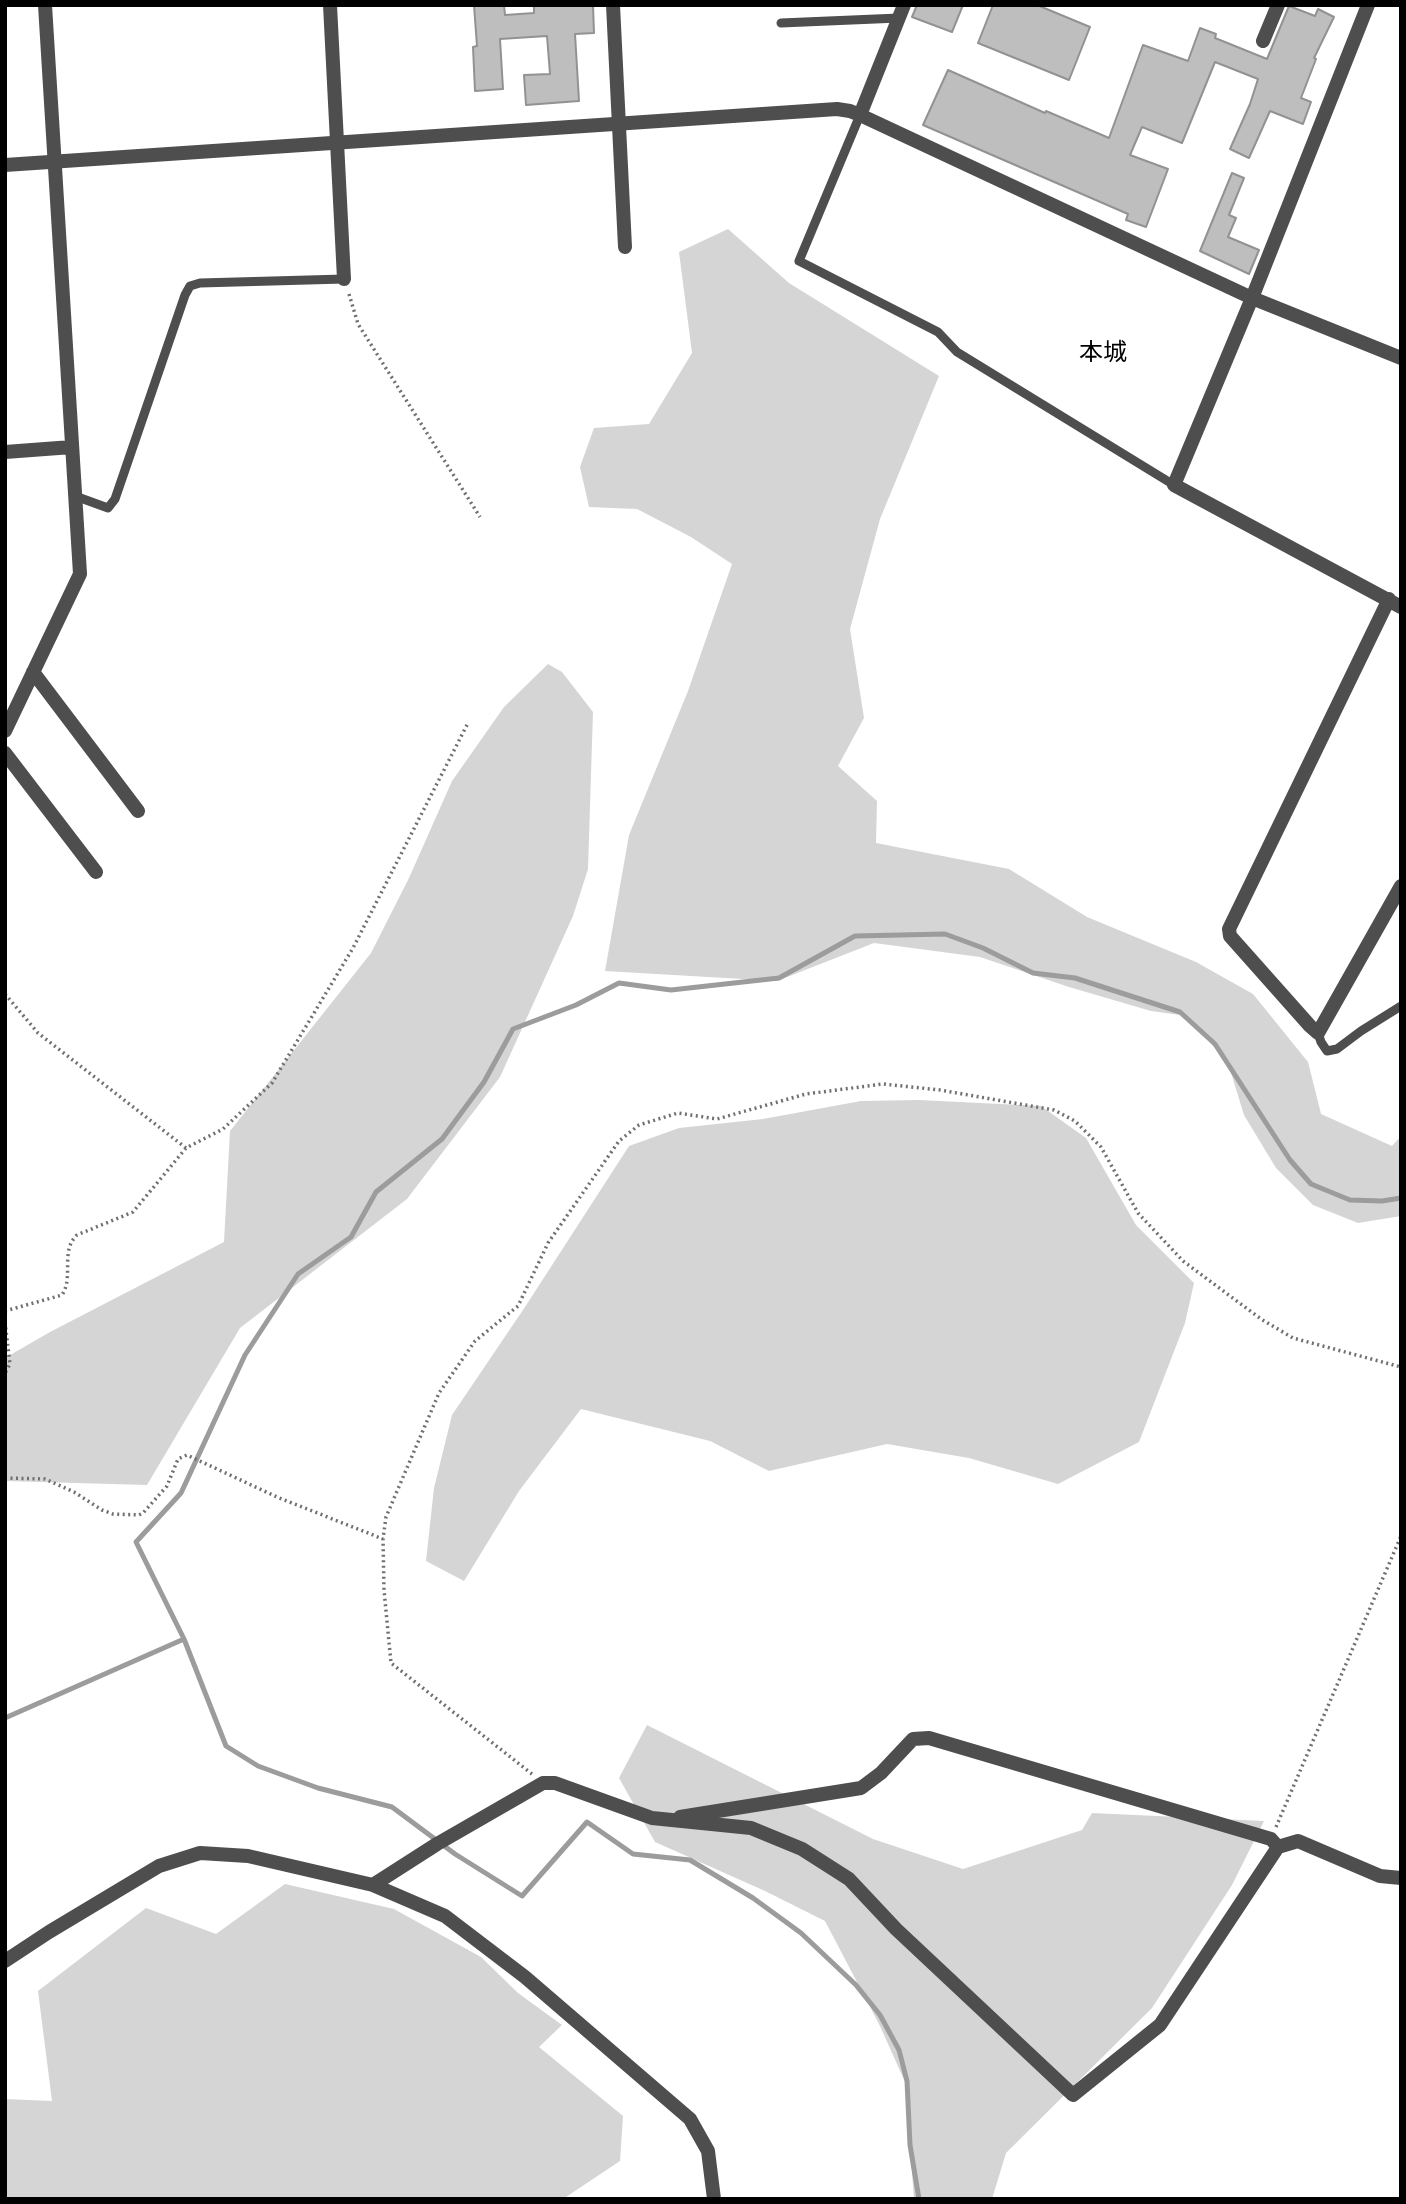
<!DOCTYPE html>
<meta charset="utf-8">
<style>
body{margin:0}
#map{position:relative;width:1406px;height:2204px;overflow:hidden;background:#fff;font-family:"Roboto Condensed",sans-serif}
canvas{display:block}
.frame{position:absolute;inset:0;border:7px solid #000;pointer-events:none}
</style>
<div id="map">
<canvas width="1406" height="2204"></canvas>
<div class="frame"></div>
</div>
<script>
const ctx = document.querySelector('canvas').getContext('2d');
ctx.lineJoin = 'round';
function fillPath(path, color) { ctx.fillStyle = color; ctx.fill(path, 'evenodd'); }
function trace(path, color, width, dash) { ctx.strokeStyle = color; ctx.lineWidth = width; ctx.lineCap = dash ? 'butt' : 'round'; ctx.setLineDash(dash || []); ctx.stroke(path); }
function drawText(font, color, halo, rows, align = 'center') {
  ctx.font = font + ' "Roboto Condensed","Noto Sans JP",sans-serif'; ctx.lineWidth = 5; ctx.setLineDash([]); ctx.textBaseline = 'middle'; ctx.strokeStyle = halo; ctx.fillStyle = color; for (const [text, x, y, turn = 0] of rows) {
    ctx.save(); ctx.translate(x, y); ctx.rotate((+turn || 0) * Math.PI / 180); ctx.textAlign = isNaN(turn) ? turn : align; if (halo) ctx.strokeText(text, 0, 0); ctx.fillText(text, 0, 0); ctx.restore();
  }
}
const green = new Path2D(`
 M728,229l61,54 150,93 -59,143 -30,110 14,89 -26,48 39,35 -1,42 133,26 78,48 109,45 57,32 55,68 13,52 71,32 9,-10v80l-43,7 -45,-18 -37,-37 -32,-53 -16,-52 -41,-47 -36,-5 -82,-24 -89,-30 -106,-14 -97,38 -172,-10 24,-136 59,-144 44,-127 -41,-27 -54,-28 -48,-2 -9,-40 14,-39 55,-4 43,-71 -13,-101z
 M548,664l14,8 31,40 -5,157 -15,47 -73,161 -93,122 -167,129 -93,157 -142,-4v-123l45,-26 174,-90 6,-111 141,-178 38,-75 43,-97 52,-74z
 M919,1100l122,6 45,32 50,87 58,58 -9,40 -46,119 -81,42 -89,-26 -82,-14 -118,27 -59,-30 -129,-32 -62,82 -55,90 -38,-20 8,-73 18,-73 73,-108 104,-161 50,-18 84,-9 98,-18z
 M647,1725l226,114 90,30 119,-39 10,-17 172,8 -32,64 -80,123 -146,145 -14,46h-78l-9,-117 -25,-56 -55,-105 -60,-30 -110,-49 -36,-64z
 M285,1884l109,25 87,48 37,36 44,32 -23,22 84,69 -3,45 -57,38h-558v-100l47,2 -14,-110 108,-83 70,26z`);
const stream = new Path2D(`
 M5,1718l179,-79
 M919,2199l-9,-54 -3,-64 -8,-31 -19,-35 -24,-30 -55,-52 -48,-35 -63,-38 -57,-6 -46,-32 -65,74 -67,-42 -63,-47 -74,-19 -60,-22 -32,-20 -42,-107 -48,-97 45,-49 64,-138 53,-81 53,-37 25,-45 66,-53 42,-57 29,-53 63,-24 43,-22 52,7 108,-12 76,-42 90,-2 38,14 50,25 42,5 105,34 35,32 75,116 21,24 39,16 32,1 19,-3`);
const building = new Path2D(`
 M474,5h30l1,10 29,-2v-8h59l1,28 -19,1 4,67 -53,4 -2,-30 26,-1 -3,-38 -47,3 3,50 -28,2 -2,-44 4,-1z
 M917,5h46l-11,27 -40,-15z
 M993,5h44l53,22 -21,53 -91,-37z
 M1289,6l26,10 3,-7 16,8 -20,41 2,1 -15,39 10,4 -8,22 -33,-13 -21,47 -19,-9 20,-45 8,-25 -43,-17 -33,81 -40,-16 -12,28 38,14 -22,58 -20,-7 2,-6 -205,-89 25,-55 97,43 1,-2 63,27 34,-93 45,16 12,-33 16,6 -1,4 52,21z
 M1232,173l12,5 -15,37 7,3 -8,19 31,13 -10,24 -49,-23z`);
const path = new Path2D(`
 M349,294l9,30 122,193
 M5,994l33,39 148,115
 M5,1311l57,-16c12,-18 -2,-44 15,-60l56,-23 53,-64 37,-19 49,-46 81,-135 115,-225
 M5,1322l5,42 -5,9
 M5,1478l40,1 29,13 28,18 11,4 26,1 4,-2 24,-27 11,-27 9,-4 90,42 106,42
 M532,1774l-141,-111 -7,-73 -1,-51 3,-22 53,-124 36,-52 43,-35 30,-63 71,-102 20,-16 39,-12 39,6 89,-25 77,-10 57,6 114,20 21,11 26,26 37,66 45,48 78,58 32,19 108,29
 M1276,1827l125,-291`);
const service = new Path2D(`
 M781,23l118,-5
 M860,115l-61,146 139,71 19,20 217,133
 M75,496l33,12 7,-9 70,-204 5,-9 10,-3 144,-4
 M1318,1033l3,9 6,9 10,-2 24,-18 40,-25`);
const minor = new Path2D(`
 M330,5l14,274
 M613,5l12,242
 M904,5l-44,110 392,183 149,60
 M1368,5l-116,293 -78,187 227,122
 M1263,41l15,-36
 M5,452l67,-5
 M1389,599l-160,330 1,7 80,90 8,7 83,-147
 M33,672l105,139
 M5,731l75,-157 -35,-569
 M5,753l91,119
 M680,1817l181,-29 20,-15 32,-34 16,-1 342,101 7,8
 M373,1885l64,-41 106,-61h12l97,35 99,10 51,21 47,30 47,50 177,166 87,-70 118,-178 20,-6 82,35 21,2
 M5,1961l44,-29 110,-66 41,-13 48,3 125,29 72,31 80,61 165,142 18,32 6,48`);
const tertiary = new Path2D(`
 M5,165l832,-56 13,2 10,4`);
const quarterNames = [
 ["本城",1103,354]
];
fillPath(green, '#d5d5d5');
trace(stream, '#9c9c9c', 5);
fillPath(building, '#bebebe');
trace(building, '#929292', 2);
trace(path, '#707070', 3.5, [2, 3.5]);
trace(service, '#4e4e4e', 9);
trace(minor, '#4e4e4e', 14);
trace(tertiary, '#4e4e4e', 14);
drawText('24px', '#000', '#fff', quarterNames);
</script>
